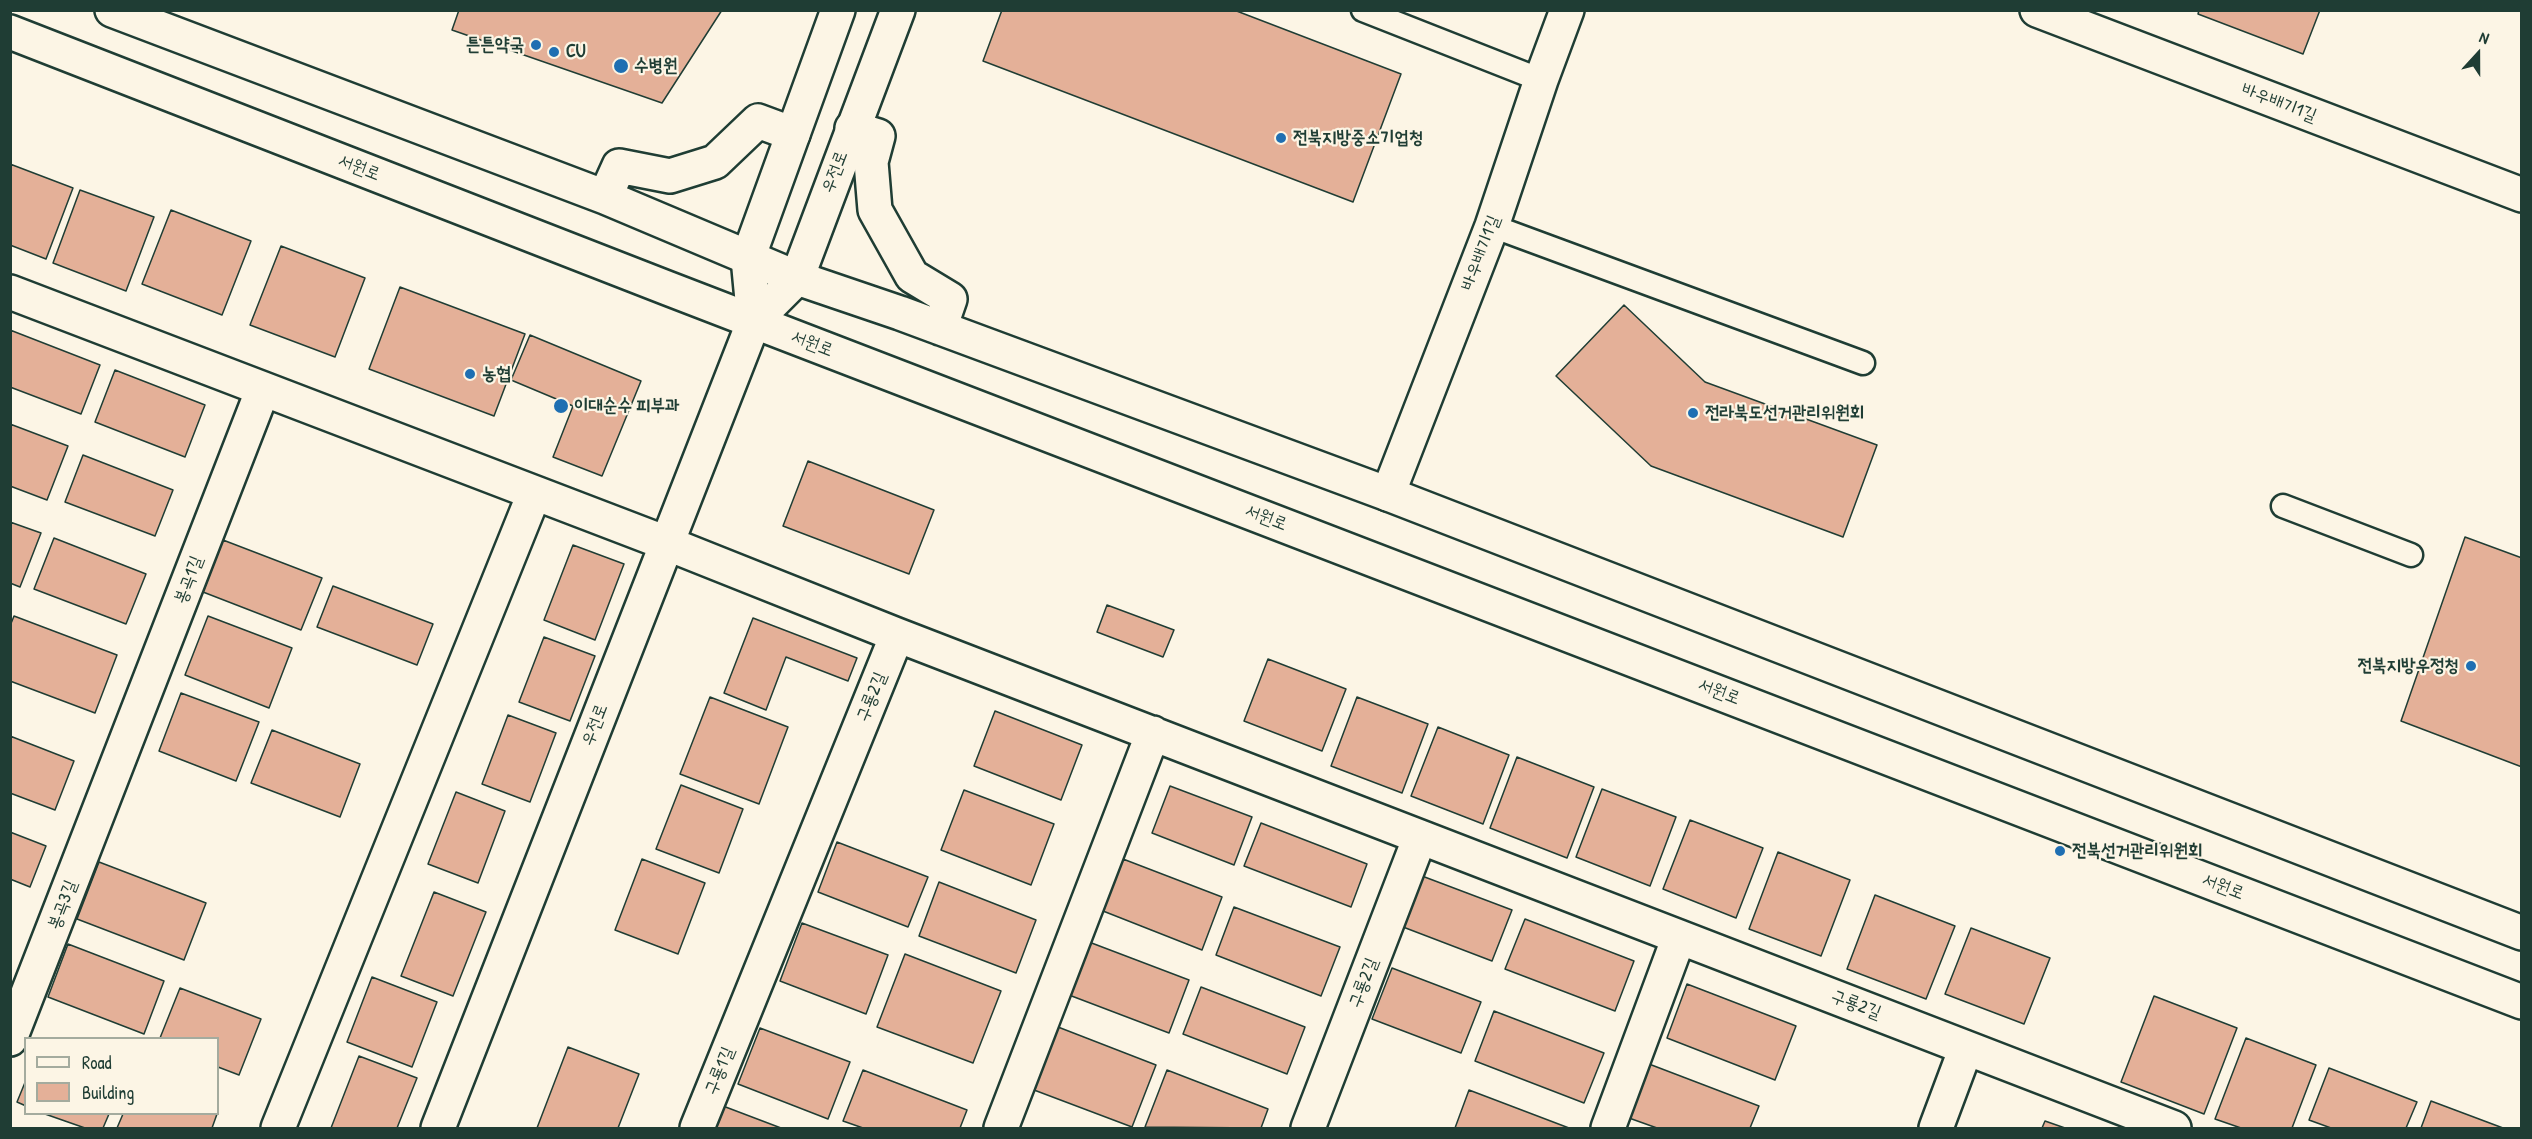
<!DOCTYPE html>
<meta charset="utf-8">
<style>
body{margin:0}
#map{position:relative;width:2532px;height:1139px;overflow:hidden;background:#fcf5e5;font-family:"Patrick Hand",sans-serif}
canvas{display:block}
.frame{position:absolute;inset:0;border:12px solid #1f3d34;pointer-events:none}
.legend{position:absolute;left:24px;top:1037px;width:195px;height:78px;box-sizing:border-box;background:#fcf5e5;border:2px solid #a4ab9e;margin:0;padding:8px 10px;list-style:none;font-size:18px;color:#1f3d34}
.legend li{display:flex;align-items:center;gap:12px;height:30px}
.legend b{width:30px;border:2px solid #a4ab9e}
.north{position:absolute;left:2448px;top:24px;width:60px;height:60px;-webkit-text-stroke:4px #fcf5e5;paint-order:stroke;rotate:21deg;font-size:16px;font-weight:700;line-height:24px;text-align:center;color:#1f3d34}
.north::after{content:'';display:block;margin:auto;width:21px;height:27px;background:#1f3d34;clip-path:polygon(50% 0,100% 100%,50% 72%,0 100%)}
</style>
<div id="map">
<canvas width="2532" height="1139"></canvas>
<div class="frame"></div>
<ul class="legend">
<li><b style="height:8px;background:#fcf5e5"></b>Road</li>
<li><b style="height:16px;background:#e4b098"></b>Building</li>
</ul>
<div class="north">N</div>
</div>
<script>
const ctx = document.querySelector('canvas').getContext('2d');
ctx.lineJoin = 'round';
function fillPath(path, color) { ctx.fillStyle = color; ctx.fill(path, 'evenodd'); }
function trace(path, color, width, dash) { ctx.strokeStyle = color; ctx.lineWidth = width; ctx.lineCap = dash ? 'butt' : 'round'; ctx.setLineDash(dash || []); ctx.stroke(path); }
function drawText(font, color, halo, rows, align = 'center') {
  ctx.font = font + ' "Patrick Hand","Poor Story",sans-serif'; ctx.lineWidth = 4.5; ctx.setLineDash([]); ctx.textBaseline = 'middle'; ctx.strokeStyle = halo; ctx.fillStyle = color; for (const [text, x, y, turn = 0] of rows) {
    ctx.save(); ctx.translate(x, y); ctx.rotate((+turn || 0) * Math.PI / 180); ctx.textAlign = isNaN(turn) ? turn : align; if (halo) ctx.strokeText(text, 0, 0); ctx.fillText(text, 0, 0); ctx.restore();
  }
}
const building = new Path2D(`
 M459,10h263l-60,93 -210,-73z
 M1002,10h232l167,64 -48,128 -370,-141z
 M2199,10h121l-17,44 -105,-40z
 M10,164l63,24 -27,71 -36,-14z
 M80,190l74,27 -28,74 -73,-28z
 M171,210l80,31 -29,74 -80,-31z
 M281,246l84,32 -30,79 -85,-32z
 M400,287l125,47 -31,82 -125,-47z
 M1624,305l81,77 172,63 -34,92 -192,-71 -95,-90z
 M10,330l90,35 -19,49 -71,-27z
 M530,335l111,46 -39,95 -49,-19 20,-51 -62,-26z
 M115,370l90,35 -20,52 -90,-35z
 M10,424l58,22 -21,54 -37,-14z
 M83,455l90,35 -18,46 -90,-34z
 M808,461l126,49 -25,64 -126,-48z
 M10,522l31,11 -21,54 -10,-4z
 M2465,537l57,21v209l-121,-46z
 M54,538l92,36 -20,50 -92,-35z
 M223,540l99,38 -21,52 -98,-38z
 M573,545l51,19 -29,76 -51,-20z
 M333,586l100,38 -16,41 -100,-38z
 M1107,605l67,25 -11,27 -66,-25z
 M14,616l103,39 -22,58 -85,-32v-55z
 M208,616l84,32 -23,60 -84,-33z
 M753,618l104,40 -9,23 -62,-24 -20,53 -42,-17z
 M544,637l51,19 -25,65 -51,-19z
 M1268,659l78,30 -24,62 -78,-30z
 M181,693l78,29 -23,59 -77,-30z
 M710,697l78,30 -29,77 -79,-30z
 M1357,697l71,27 -26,69 -71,-27z
 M995,711l87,34 -21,55 -87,-34z
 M508,715l48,18 -26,69 -48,-18z
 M1438,727l71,28 -26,69 -72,-28z
 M272,730l88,34 -20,53 -89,-34z
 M10,736l64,25 -19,49 -45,-17z
 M1517,757l77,30 -27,71 -77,-30z
 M681,785l62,24 -24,64 -63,-24z
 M1170,786l82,31 -18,48 -82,-32z
 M1602,789l74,28 -26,69 -74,-29z
 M964,790l90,34 -23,61 -90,-35z
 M456,792l49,19 -27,72 -50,-19z
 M1690,820l73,28 -27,70 -73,-29z
 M1261,823l106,41 -16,43 -107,-41z
 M10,832l36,14 -16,41 -20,-8z
 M837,842l91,35 -20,50 -90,-35z
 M1778,852l72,28 -29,76 -72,-27z
 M642,859l63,24 -27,71 -63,-24z
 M1123,859l99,38 -20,53 -99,-39z
 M99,862l107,41 -22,57 -107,-41z
 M1422,876l90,34 -20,51 -89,-34z
 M939,882l97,38 -20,53 -97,-37z
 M434,892l52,20 -33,84 -52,-20z
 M1875,895l80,31 -29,73 -79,-30z
 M1234,907l106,40 -19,49 -105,-41z
 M1525,919l109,42 -19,50 -110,-42z
 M802,923l86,32 -22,59 -86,-33z
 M1971,928l79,30 -26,66 -79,-30z
 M1089,942l100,38 -20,53 -100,-38z
 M68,944l96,37 -20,53 -96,-37z
 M905,954l96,37 -28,72 -96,-36z
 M1392,968l89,34 -20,51 -89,-34z
 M372,977l65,25 -25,65 -65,-25z
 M1687,984l109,42 -21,54 -108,-42z
 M1201,987l104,40 -18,47 -104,-40z
 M180,988l81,31 -22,56 -21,-8v-29h-58z
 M2154,996l83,32 -33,86 -83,-32z
 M1494,1011l110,42 -20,50 -109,-42z
 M1058,1027l98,38 -24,62 -98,-37z
 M760,1028l90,34 -22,57 -90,-35z
 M2246,1038l70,27 -24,63h-51l-26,-9z
 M568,1047l71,27 -21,54h-81z
 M359,1056l58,22 -20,50h-66z
 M1649,1064l110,42 -9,22h-93l-28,-10z
 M2329,1068l88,34 -11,26h-75l-22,-8z
 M863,1070l104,40 -7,18h-97l-20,-7z
 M1167,1070l101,39 -7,19 -116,-1z
 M26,1080v26l-9,-4z
 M1469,1090l100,38h-114z
 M2431,1101l72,27h-82z
 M723,1106l58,22h-67z
 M45,1114h64l-6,14h-18z
 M123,1114h94l-5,14h-95z
 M2045,1121l20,7h-23z`);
const service = new Path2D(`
 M1363,10l178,70
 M1492,226l371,137
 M2283,506l128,49`);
const minor = new Path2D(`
 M2037,10l485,185
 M10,292l656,251 231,92 1277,493
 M1388,494l104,-268 49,-146 26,-70
 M10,1039l253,-650
 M278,1128l256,-634
 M438,1128l316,-807
 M697,1128l200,-493
 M1001,1128l152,-395
 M1308,1128l112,-291
 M1608,1128l71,-191
 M1936,1128l30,-80`);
const tertiary = new Path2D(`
 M754,321l43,-43 101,-268
 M754,321l-6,-63 90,-248`);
const secondary = new Path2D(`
 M112,10l493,187 192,81 103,35 488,181 1134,439
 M10,32l657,256 1855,714
 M852,128l26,8 -7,26 4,48 37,66 38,23 -10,29
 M605,197l14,-31 51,10 45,-14 43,-41 35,13`);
const markers = [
 [536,45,6,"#1f6fb2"],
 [554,52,6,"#1f6fb2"],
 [621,66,8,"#1f6fb2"],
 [1281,138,6,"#1f6fb2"],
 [470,374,6,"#1f6fb2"],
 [561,406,8,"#1f6fb2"],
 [1693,413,6,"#1f6fb2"],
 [2471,666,6,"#1f6fb2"],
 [2060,851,6,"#1f6fb2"]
];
const poiNames = [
 ["튼튼약국",524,45,"right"],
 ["CU",566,52],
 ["수병원",634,66],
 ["전북지방중소기업청",1293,138],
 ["농협",482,374],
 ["이대순수 피부과",574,406],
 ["전라북도선거관리위원회",1705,413],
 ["전북지방우정청",2459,666,"right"],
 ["전북선거관리위원회",2072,851]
];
const streetNames = [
 ["바우배기1길",2279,103,21],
 ["서원로",359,168,21],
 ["우전로",835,172,-69],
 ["바우배기1길",1481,253,-69],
 ["서원로",812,344,21],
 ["서원로",1266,518,21],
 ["봉곡1길",189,580,-69],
 ["서원로",1719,692,21],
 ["구룡2길",872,697,-68],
 ["우전로",595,725,-69],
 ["서원로",2223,887,21],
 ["봉곡3길",63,905,-69],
 ["구룡2길",1364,983,-69],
 ["구룡2길",1856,1005,21],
 ["구룡1길",720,1071,-68]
];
fillPath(building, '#e4b098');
trace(building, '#1f3d34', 1.5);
trace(service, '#1f3d34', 27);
trace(minor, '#1f3d34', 38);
trace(tertiary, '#1f3d34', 38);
trace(secondary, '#1f3d34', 38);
trace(service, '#fcf5e5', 22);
trace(minor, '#fcf5e5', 33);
trace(tertiary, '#fcf5e5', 33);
trace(secondary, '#fcf5e5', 33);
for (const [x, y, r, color] of markers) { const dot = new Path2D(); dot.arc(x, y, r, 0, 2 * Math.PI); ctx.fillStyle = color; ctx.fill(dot); trace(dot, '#fcf5e5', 2); }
drawText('bold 18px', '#1f3d34', '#fcf5e5', poiNames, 'left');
drawText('18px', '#1f3d34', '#fcf5e5', streetNames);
</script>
